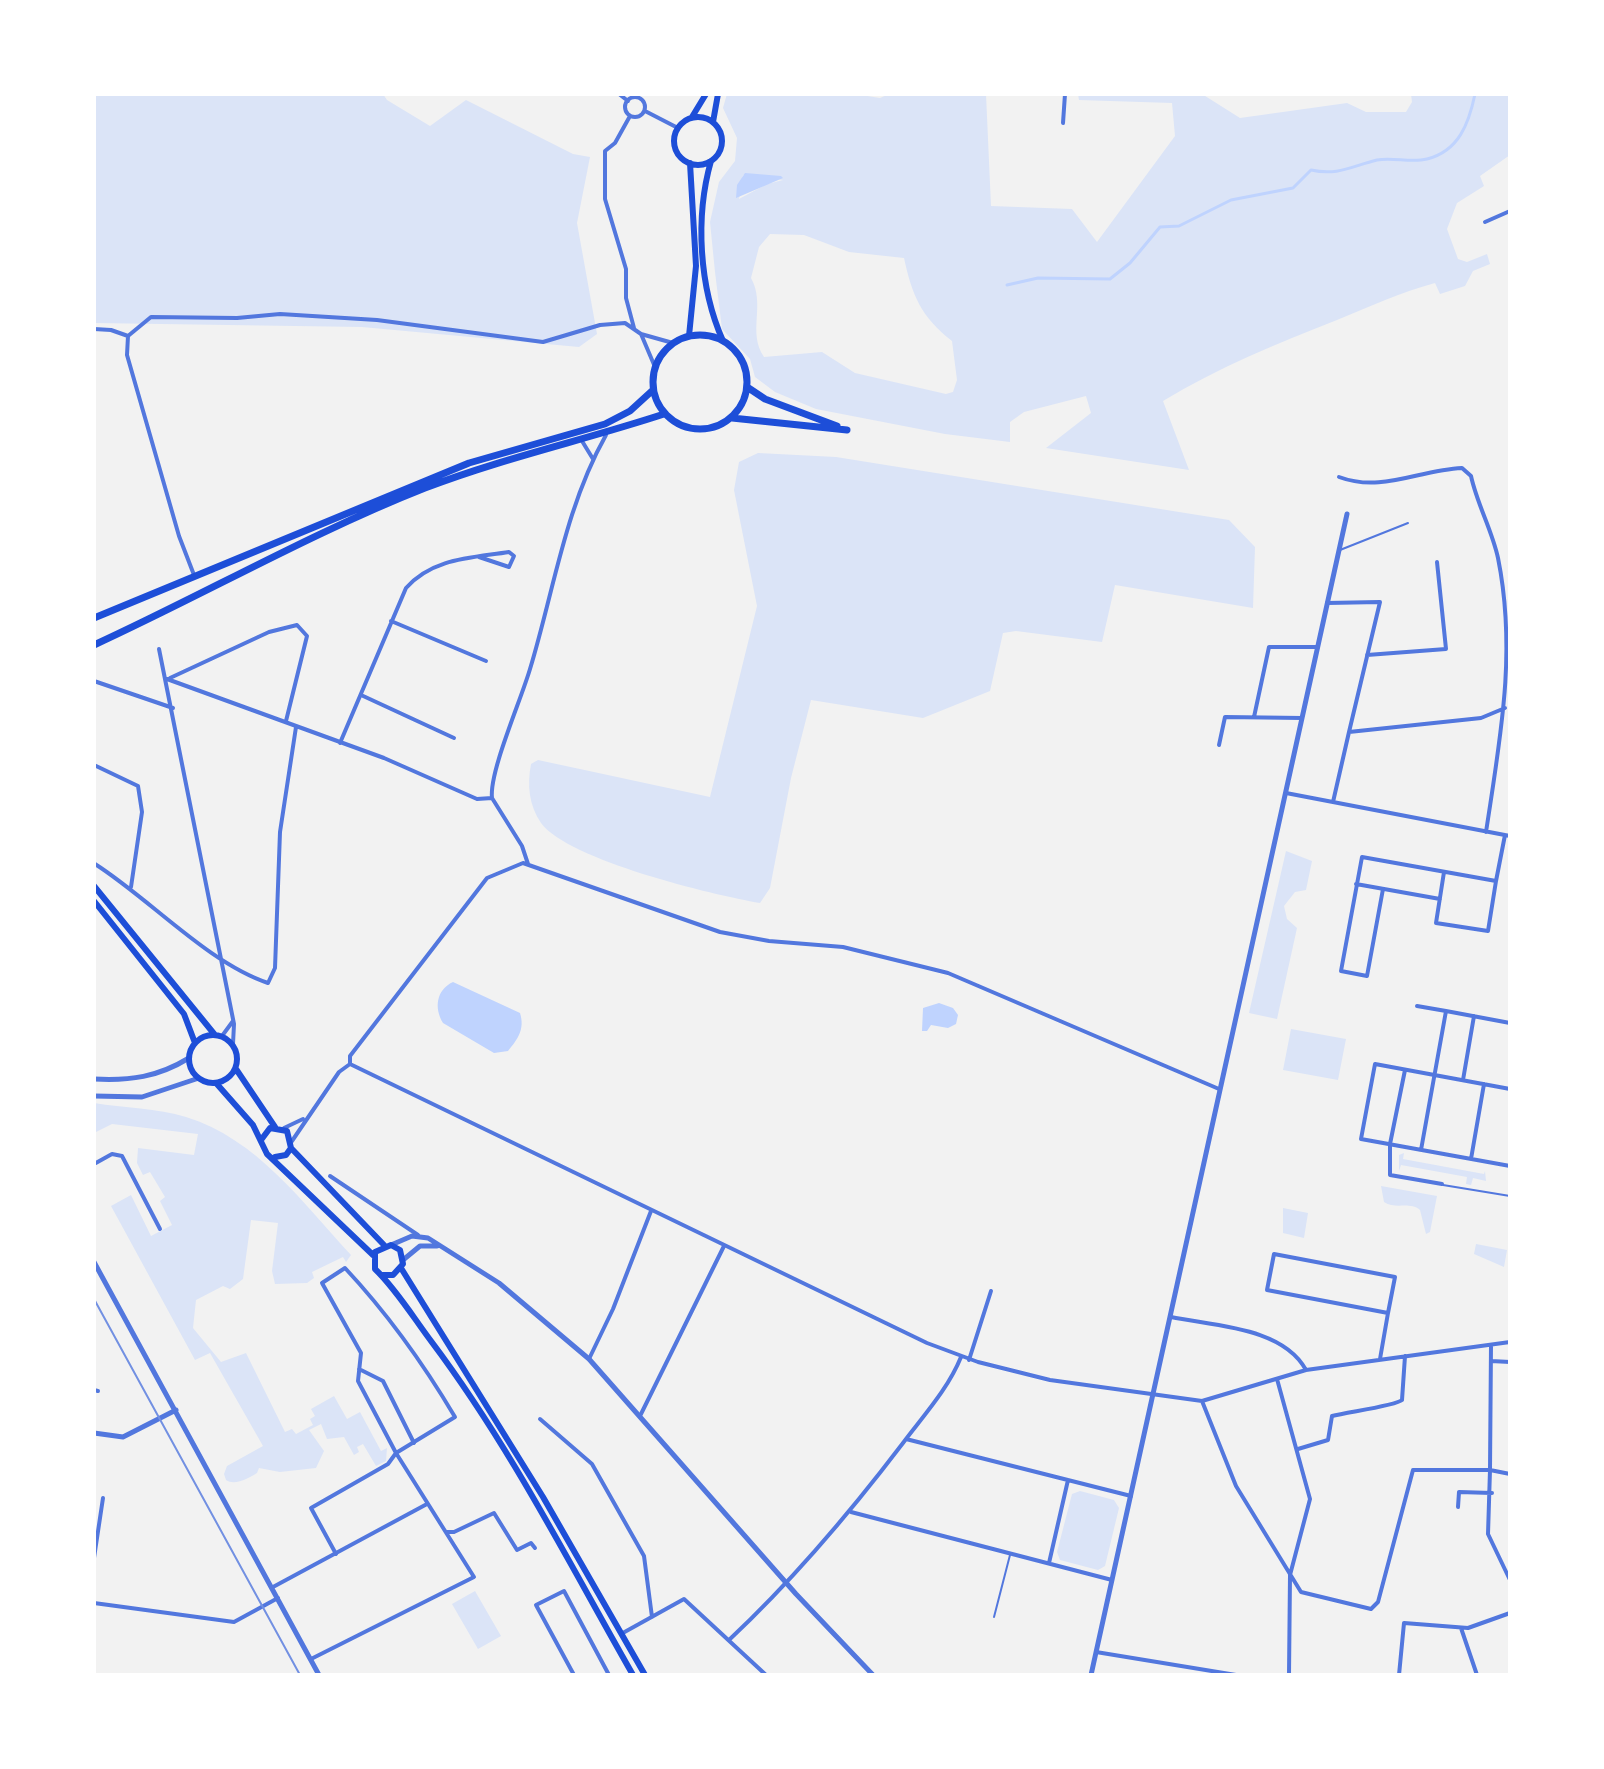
<!DOCTYPE html>
<style>
body{margin:0}
#map{position:relative;width:1604px;height:1769px;overflow:hidden;background:#f2f2f2;font-family:Cabin,sans-serif}
canvas{display:block}
.frame{position:absolute;inset:0;border:96px solid #fff;pointer-events:none}
</style>
<div id="map">
<canvas width="1604" height="1769"></canvas>
<div class="frame"></div>
</div>
<script>
const ctx = document.querySelector('canvas').getContext('2d');
ctx.lineJoin = 'round';
function fillPath(path, color) { ctx.fillStyle = color; ctx.fill(path, 'evenodd'); }
function trace(path, color, width, dash) { ctx.strokeStyle = color; ctx.lineWidth = width; ctx.lineCap = dash ? 'butt' : 'round'; ctx.setLineDash(dash || []); ctx.stroke(path); }
const green = new Path2D(`
 M94,94h289l4,6 43,26 36,-26 107,54 17,3 -13,66 20,111 -18,13 -217,-20 -268,-4z
 M727,94h128l25,4 9,-4h97l5,112 81,3 25,33 78,-106 -3,-33 -93,-3 -1,-6h124l38,24 107,-15 19,9h40l6,-10 -1,-8h99v61l-30,21 4,10 -27,17 -10,26 11,30 9,3 20,-8 3,10 -17,7 -8,15 -25,8 -5,-11c-34,9 -66,24 -98,37 -61,24 -118,47 -174,81l26,69 -143,-22 45,-35 -5,-17 -62,16 -14,10v20l-65,-8 -129,-25 -41,-17 -20,-15 -5,-18 -28,-30 -7,-57 -5,-50 9,-40 16,-21 2,-23 -14,-30zM743,175l40,5 -16,4 -28,15zM770,234l34,1 45,17 55,6c8,37 17,59 48,83l5,39 -4,12 -7,2 -91,-21 -33,-21 -58,5c-17,-25 2,-52 -13,-79l8,-31z
 M758,453l78,4 393,63 26,27 -2,61 -138,-23 -13,57 -86,-11 -13,2 -13,58 -67,27 -112,-18 -20,78 -21,110 -10,15c-47,-8 -192,-43 -219,-80 -12,-18 -14,-37 -10,-59l7,-4 172,37 47,-191 -23,-116 5,-28z
 M1286,851l26,10 -6,29 -11,2 -11,14 3,13 10,9 -20,91 -28,-6z
 M1291,1029l55,10 -8,41 -55,-10z
 M94,1103c30,5 63,5 92,14 71,22 116,85 165,138l-5,7 -3,-5 -31,15 2,6 -7,5 -32,1 -3,-13 6,-48 -27,-3 -8,59 -13,10 -7,-3 -27,14 -3,28 28,34 25,-9 39,79 7,-3 4,5 17,-9 -3,-6 5,-3 -4,-7 23,-13 13,23 13,-7 21,39 6,-3 -1,13 -10,5 -13,-22 -6,3 2,5 -5,3 -10,-18 -17,2 -6,-15 -12,6 15,21 -8,17 -36,4 -21,-4 -2,5c-8,5 -22,13 -31,7l-2,-6 3,-8 36,-20 -53,-93 -15,7 -84,-154 20,-11 20,41 21,-11 -12,-24 5,-4 -15,-25 -7,3 -6,-12 1,-15 56,7 4,-21 -86,-10 -18,9z
 M1404,1153l-1,6 81,15 1,-3 1,10 -13,-3 -2,7 -5,-1 1,-7 -66,-12 -2,6v-16z
 M1381,1186l56,10 -7,36 -4,2 -6,-24c-11,-9 -24,0 -36,-8z
 M1283,1208l25,5 -4,25 -21,-5z
 M1476,1244l31,6 -3,17 -30,-13z
 M1080,1491l34,9 5,8 -14,58 -7,4 -38,-10 -3,-8 15,-58z
 M475,1591l26,45 -23,13 -26,-45z`);
const water = new Path2D(`
 M745,173l36,3 2,2 -47,20 1,-13z
 M453,982l67,31c5,16 -2,26 -12,38l-14,2 -51,-30c-9,-15 -7,-33 10,-41z
 M939,1003l14,5 5,7 -2,9 -8,4 -17,-3 -4,6h-5l1,-23z`);
const stream = new Path2D(`
 M1007,285l31,-7 72,1 20,-16 30,-36 19,-1 52,-26 62,-12 18,-18c27,6 41,-4 66,-10 16,-3 34,3 50,-1 32,-8 42,-36 48,-65`);
const service = new Path2D(`
 M1340,550l68,-27
 M1443,1185l67,11
 M994,1617l16,-62`);
const minor = new Path2D(`
 M619,94l9,7
 M625 107a10 10 0 1 1 20 0a10 10 0 1 1-20 0Z
 M645,111l33,17
 M630,116l-15,27 -10,8v48l21,70v29l8,30
 M1063,123l2,-29
 M1485,222l25,-11
 M94,329l17,1 17,6
 M641,334l32,9
 M582,441l11,18
 M1339,477c43,16 79,-7 123,-9l9,8c6,28 21,54 27,82 19,94 2,181 -12,274
 M194,575l-15,-39 -52,-181 1,-19 23,-19 86,1 43,-4 97,6 166,22 57,-17 25,-2 16,11 14,33
 M1327,603l53,-1 -31,130
 M391,621l95,40
 M159,649l75,375 -1,20
 M1367,655l79,-6 -9,-87
 M170,678l99,-46 28,-7 10,11 -21,85
 M167,679l217,79 93,41 15,-1 30,48 6,18
 M94,681l79,27
 M361,695l93,43
 M1254,717l15,-70h48
 M340,743l66,-155c27,-30 65,-30 103,-36l5,4 -5,11 -30,-10
 M1219,745l6,-28 77,1
 M94,765l44,21 4,26 -11,75
 M1286,793l224,43
 M492,798c-3,-26 29,-98 38,-129 24,-79 35,-161 76,-234
 M1333,802l16,-70 132,-14 24,-10
 M95,864c55,35 113,99 173,119l7,-15 5,-136 16,-105
 M1444,872l-8,51 52,8 8,-50
 M1356,884l84,15
 M1383,889l-16,87 -26,-5 21,-114 134,24 9,-46
 M1417,1006l29,5
 M222,1036l11,-15
 M350,1064l577,279 51,19 72,18 152,21 104,-31 204,-28
 M1405,1070l-15,74v31l52,9
 M1463,1080l11,-64
 M1510,1089l-135,-25 -14,75 149,27
 M284,1128l19,-9
 M292,1141l47,-69 11,-8v-8l137,-178 36,-15 197,69 49,9 74,6 105,26 271,116
 M1421,1150l25,-139 64,12
 M1471,1159l13,-75
 M94,1164l18,-10 10,2 38,73
 M330,1176l88,59
 M1171,1317c43,9 112,10 135,53
 M589,1359l24,-50 38,-98
 M1380,1359l8,-46 -121,-23 7,-36 121,23 -7,36
 M969,1360l22,-69
 M1491,1361l19,1
 M359,1369l24,12 31,62
 M1277,1379l33,120 -20,76 -1,100
 M94,1390l4,1
 M1202,1401l34,85 65,106 70,17 7,-7 35,-132h77l1,-125
 M641,1414l83,-168
 M540,1419l52,45 52,92 8,61
 M906,1439l225,57
 M1298,1449l30,-9 4,-24c15,-4 63,-10 70,-16l3,-44
 M1510,1474l-20,-4 -2,64 22,46
 M1458,1507l1,-15 33,1
 M851,1512l261,68
 M446,1532h8l40,-19 23,37 14,-7 4,5
 M94,1558l9,-60
 M1049,1563l19,-83
 M273,1587l154,-83
 M94,1603l140,19 44,-24
 M1461,1628l16,47
 M621,1634l63,-35 82,76
 M729,1640c65,-61 120,-126 174,-197 21,-28 45,-54 58,-86
 M1096,1652l140,23
 M311,1659l163,-82 -78,-124 -38,-72 3,-28 -39,-70 23,-15c43,46 78,95 110,149l-59,36 -8,11 -77,44 25,46
 M574,1675l-38,-70 28,-14 45,84
 M1399,1675l5,-52 64,5 42,-15`);
const tertiary = new Path2D(`
 M94,1079c36,2 64,-2 95,-21
 M94,1096l48,1 57,-19
 M391,1245l21,-9 16,2 71,45 90,76 207,235 77,81
 M403,1260l17,-14h17
 M94,1262l225,413
 M94,1433l29,4 53,-27
 M1091,1675l256,-1161`);
const secondary = new Path2D(`
 M692,117l14,-23
 M674 141a24 24 0 1 1 48 0a24 24 0 1 1-48 0Z
 M713,122l5,-28
 M711,161c-16,56 -12,126 12,180
 M689,336l7,-70 -6,-103
 M94,886l121,149
 M94,901l90,113 11,29
 M189 1059a24 24 0 1 1 48 0a24 24 0 1 1-48 0Z
 M236,1069l39,58
 M216,1083l37,42 14,29 106,101
 M261,1140l9,-12 17,3 4,17 -5,7 -11,2
 M291,1148l93,97
 M401,1268l142,229 102,178
 M382,1275h11l10,-11 -3,-14 -9,-5 -16,7v17c21,20 38,48 56,72 79,105 137,220 202,334`);
const primary = new Path2D(`
 M653 382a47 47 0 1 1 94 0a47 47 0 1 1-94 0Z
 M747,387l18,12 72,27
 M732,418l115,12
 M94,618l375,-155 136,-39 25,-13 23,-21
 M94,645c111,-51 217,-112 331,-157 78,-30 160,-48 239,-74`);
const tram = new Path2D(`
 M94,1299l206,376`);
fillPath(green, '#dbe4f7');
fillPath(water, '#bfd3fe');
trace(stream, '#bfd3fe', 3);
trace(service, '#5277de', 2);
trace(minor, '#5277de', 4);
trace(tertiary, '#5277de', 5);
trace(secondary, '#1d4ed8', 6);
trace(primary, '#1d4ed8', 7);
trace(tram, '#7290e2', 2);
</script>
